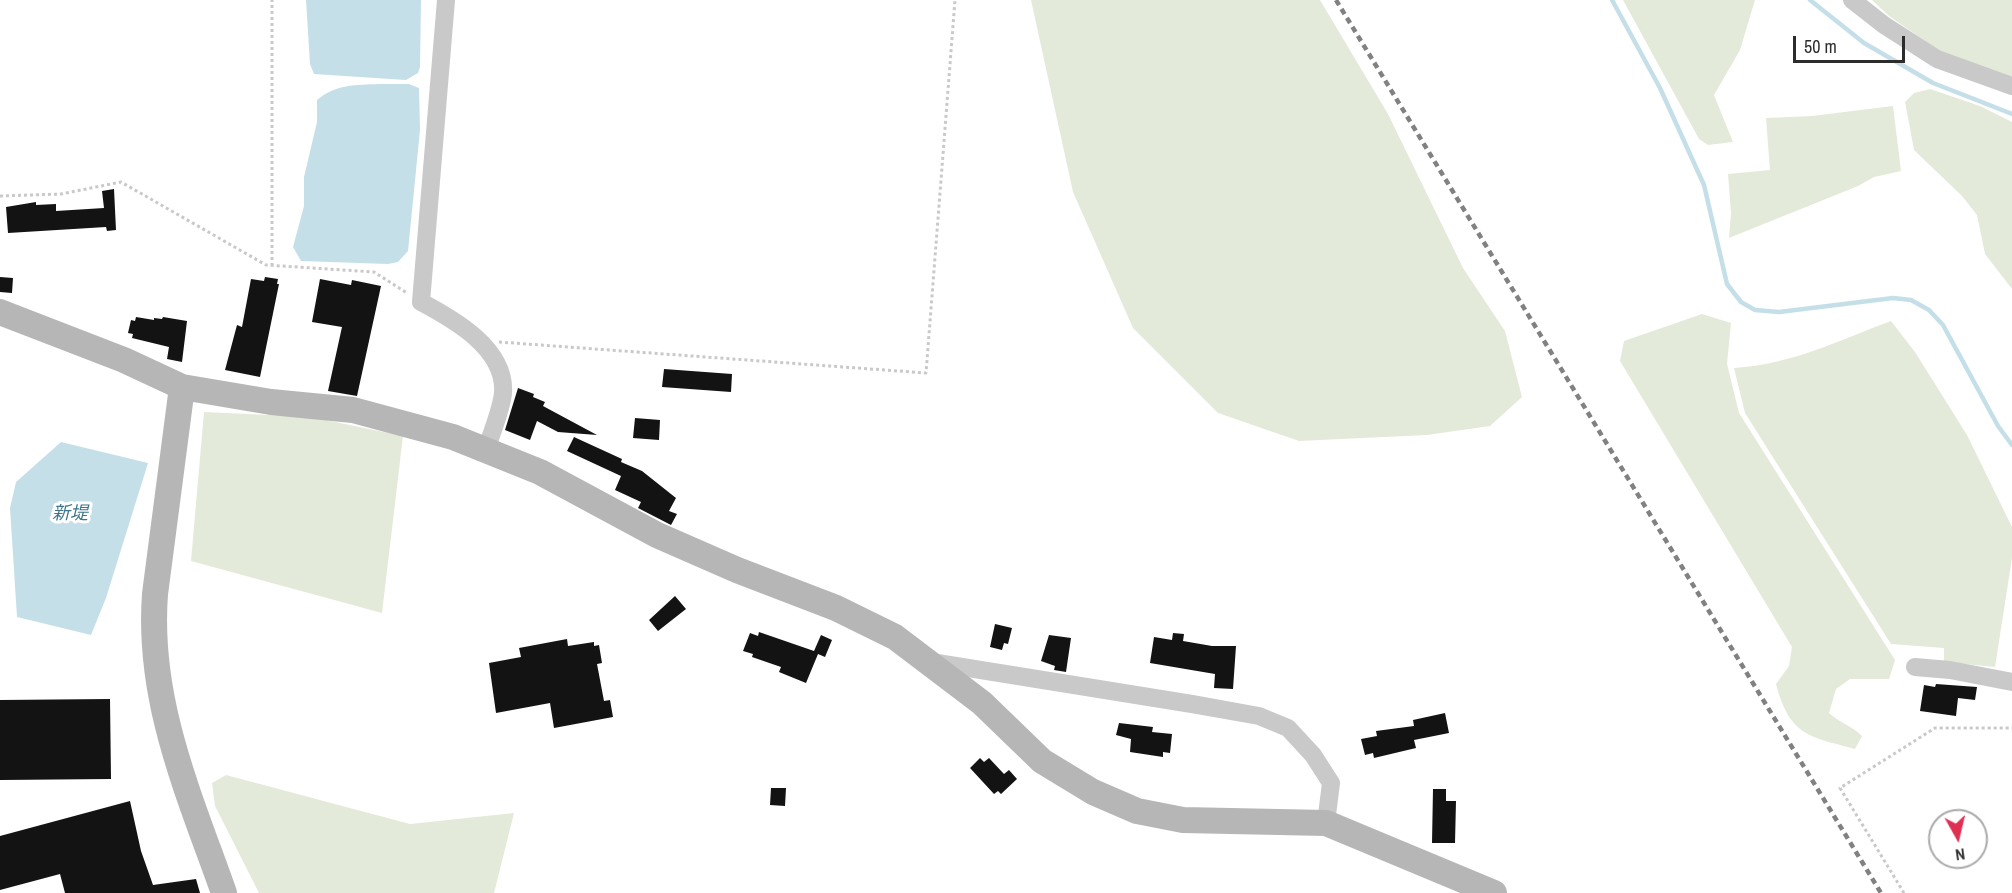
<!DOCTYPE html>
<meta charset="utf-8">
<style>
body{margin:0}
#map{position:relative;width:2012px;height:893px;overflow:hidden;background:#fff;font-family:"Archivo Narrow",sans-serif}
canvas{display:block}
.north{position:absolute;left:1928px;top:809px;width:60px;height:60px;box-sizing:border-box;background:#fff;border:2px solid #ababab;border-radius:50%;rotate:172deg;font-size:16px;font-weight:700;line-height:24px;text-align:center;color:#2c2c2c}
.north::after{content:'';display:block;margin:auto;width:21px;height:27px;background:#e03051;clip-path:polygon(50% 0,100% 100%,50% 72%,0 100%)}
.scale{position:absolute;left:1793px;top:36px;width:112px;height:27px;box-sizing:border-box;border:3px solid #2c2c2c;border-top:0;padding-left:8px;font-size:18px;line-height:21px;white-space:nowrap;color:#2c2c2c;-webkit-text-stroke:4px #fff;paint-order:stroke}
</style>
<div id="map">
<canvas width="2012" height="893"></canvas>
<div class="north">N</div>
<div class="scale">50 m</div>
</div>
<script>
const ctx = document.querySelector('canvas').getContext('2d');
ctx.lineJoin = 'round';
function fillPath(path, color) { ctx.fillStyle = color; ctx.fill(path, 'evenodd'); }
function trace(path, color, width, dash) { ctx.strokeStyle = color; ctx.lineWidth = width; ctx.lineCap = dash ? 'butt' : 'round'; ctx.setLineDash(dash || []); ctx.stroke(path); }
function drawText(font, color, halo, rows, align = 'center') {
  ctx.font = font + ' "Archivo Narrow","Noto Sans JP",sans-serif'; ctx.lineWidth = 6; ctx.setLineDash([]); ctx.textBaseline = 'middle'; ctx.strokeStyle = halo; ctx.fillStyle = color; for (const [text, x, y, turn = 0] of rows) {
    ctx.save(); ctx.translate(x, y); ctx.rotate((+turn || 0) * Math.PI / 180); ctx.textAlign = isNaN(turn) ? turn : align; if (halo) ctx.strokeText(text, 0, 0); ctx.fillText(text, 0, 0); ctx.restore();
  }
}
const green = new Path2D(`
 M1031,0h289l68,114 75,154 42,63 17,66 -32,29 -63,9 -128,6 -81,-28 -85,-85 -60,-136z
 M1623,0h132l-15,50 -26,45 19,47 -25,3 -9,-6z
 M1872,0h140v77l-71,-25 -52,-36z
 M1930,89l50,17 32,16v167l-27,-35 -8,-39 -15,-19 -48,-46 -9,-48 9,-9z
 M1893,106l8,65 -27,6 -16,9 -129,52 2,-25 -3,-39 42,-4 -4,-52 46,-2z
 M1702,314l29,9 -4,41 12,49 156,247 -6,19h-39l-14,10 -7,24c11,10 23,13 33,23l-7,13c-47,-13 -65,-13 -79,-65l13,-18 3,-19 -172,-286 4,-20z
 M1891,321l24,31 52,83 45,92v31l-17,109 -51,-5v-14l-53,-4 -146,-231 -11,-45c59,-4 103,-27 157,-47z
 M204,412l107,5 92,19 -21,177 -191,-52z
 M226,775l184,49 104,-11 -20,80h-235l-44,-87 -3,-23z`);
const water = new Path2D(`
 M306,0h115l-1,67 -2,6 -12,7 -92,-6 -4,-10z
 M379,84h30l10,4 1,42 -12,121 -10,11 -10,2 -87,-3 -8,-14 11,-41v-29l13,-55v-22c19,-16 38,-15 62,-16z
 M61,442l87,21 -42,135 -15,37 -74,-18 -7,-109 6,-26z`);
const stream = new Path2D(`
 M1612,0l48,88 44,97 23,99 14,18 14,8 24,2 114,-14 18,2 18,10 14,15 55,101 14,19
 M1810,0l54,43 69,40 79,31`);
const building = new Path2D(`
 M114,189l2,41 -9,1 -1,-4 -98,6 -2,-26 30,-5v3l20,-1v7l48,-3 -2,-17z
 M0,277l13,1 -1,15 -12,-1z
 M265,277l13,2 -1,5h2l-19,93 -35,-7 12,-45 5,2 9,-48 13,2z
 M320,279l31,6 1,-5 29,6 -24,110 -29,-5 14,-64 -30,-5z
 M136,317l18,3v-2l8,1 1,-2 24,4 -5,41 -15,-3 2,-12 -37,-9 1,-4 -5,-1 3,-13 4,1z
 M664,369l68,5 -1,18 -69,-5z
 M518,388l16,6 -1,3 12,5 -2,4 54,29 -39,-3 -21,-11 -7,19 -25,-10z
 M635,418l25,2 -1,20 -26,-2z
 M574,437l48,22 -1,3 21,9 34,27 -7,13 8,3 -6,11 -33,-17 3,-6 -26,-12 6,-14 -54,-25z
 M675,596l11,13 -28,22 -9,-11z
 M995,624l17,4 -4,16 -4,-1 -2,7 -12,-3z
 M759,632l55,19 7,-16 11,5 -7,17 -7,-3 -12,29 -27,-11 2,-5 -29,-10 1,-3 -10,-3 7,-18 8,3z
 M1173,633l11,1 -1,7 29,5h24l-3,43 -19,-1 1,-14 -65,-11 4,-26 18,3z
 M1049,635l22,3 -5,34 -12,-2 1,-4 -14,-5z
 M567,639l1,7 26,-4v4l5,-1 3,18 -5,1 7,37 6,-1 3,17 -59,11 -4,-25 -54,10 -7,-50 32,-6 -2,-9z
 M1936,684l41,3 -2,13 -17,-2 -2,18 -36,-5 4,-26 11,2z
 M110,699l1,80 -111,1v-80z
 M1445,713l4,20 -35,7 2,8 -42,10 -1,-5 -8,2 -4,-16 16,-3 -1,-5 38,-5 -1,-6z
 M1119,723l34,4 -1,5 20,2 -2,19 -7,-1v5l-33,-5 1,-13 -15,-4z
 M980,758l4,4 5,-4 15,16 5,-4 8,9 -16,15 -3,-3 -4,3 -24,-26z
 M771,788h15l-1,18 -15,-1z
 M1433,789h13v12h10l-1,42h-23z
 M130,801l11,50 12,34 43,-6 4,14h-135l-5,-19 -60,16v-54z`);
const path = new Path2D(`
 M0,196l61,-2 60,-12 145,83 108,7 33,21
 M272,266v-266
 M499,342l427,31 29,-373
 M1904,893l-64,-105 95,-60h77`);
const street = new Path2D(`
 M446,0l-25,302c34,18 85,47 82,91 -2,19 -12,40 -17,58
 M1852,0l32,25 53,34 75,27
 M931,662l261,42 67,12 29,12 25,27 18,28 -5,40
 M1915,667l35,3 62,12`);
const secondary = new Path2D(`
 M0,312l124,48 58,27 89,15 82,8 100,27 87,35 117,63 80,35 99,38 59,29 87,66 60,58 51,31 44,19 46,9 143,3 168,70
 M182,387l-27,207c-8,107 34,200 69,299`);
const rail = new Path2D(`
 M1336,0l545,893`);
const waterNames = [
 ["新堤",70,514]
];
fillPath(green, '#e4ead9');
fillPath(water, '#c5dfe9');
trace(stream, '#c5dfe9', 4.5);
fillPath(building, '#131313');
trace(path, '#c9c9c9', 3, [3, 3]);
trace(street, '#c9c9c9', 18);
trace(secondary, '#b6b6b6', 26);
trace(rail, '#818181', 4.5, [6, 4.5]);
drawText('italic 18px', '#3d758b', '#fff', waterNames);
</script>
